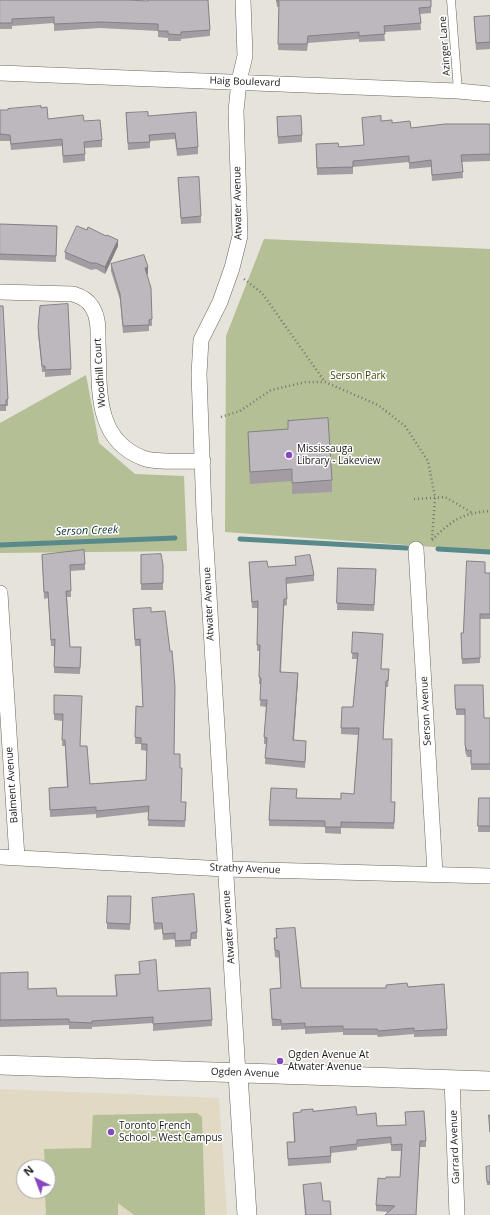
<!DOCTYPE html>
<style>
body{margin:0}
#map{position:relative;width:490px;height:1215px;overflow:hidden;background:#e5e3da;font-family:"Open Sans",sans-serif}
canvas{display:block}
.north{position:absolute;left:16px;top:1159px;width:40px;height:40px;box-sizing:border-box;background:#fff;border:1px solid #a3a3a2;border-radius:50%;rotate:318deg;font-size:11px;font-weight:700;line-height:16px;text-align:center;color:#1a1916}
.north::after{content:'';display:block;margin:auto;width:14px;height:18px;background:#8548be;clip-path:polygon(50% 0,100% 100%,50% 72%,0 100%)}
</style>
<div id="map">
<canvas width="490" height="1215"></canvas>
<div class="north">N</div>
</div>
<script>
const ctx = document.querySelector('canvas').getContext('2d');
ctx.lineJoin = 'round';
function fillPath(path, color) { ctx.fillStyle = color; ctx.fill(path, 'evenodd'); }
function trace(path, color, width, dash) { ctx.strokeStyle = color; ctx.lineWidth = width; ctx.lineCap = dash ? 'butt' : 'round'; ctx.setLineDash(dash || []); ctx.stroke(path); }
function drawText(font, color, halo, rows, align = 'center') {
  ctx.font = font + ' "Open Sans",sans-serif'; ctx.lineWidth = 3; ctx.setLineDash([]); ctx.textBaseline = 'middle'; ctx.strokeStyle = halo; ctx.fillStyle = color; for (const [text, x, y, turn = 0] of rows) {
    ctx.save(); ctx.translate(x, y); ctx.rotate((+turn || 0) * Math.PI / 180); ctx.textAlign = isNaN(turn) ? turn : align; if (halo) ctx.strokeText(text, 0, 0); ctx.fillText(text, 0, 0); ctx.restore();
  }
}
const education = new Path2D(`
 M0,1089l219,9 8,117h-227zM24,1167h24v24h-24z`);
const green = new Path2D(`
 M264,239l226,10v302l-265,-19 1,-196z
 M86,375l13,68 36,31 49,2 3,75 -187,2v-130z
 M197,1113l5,4 3,98h-71l-16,-12v12h-72l-1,-24h3v-24h-3l-1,-18 47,-1 2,-33z`);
const stream = new Path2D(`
 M240,539l167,9
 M0,545l175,-7
 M438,549l52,3`);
const path = new Path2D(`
 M244,279l18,14 63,89
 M221,417l19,-6 31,-21 35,-8h19l53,23 27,21 23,35 7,36 -3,43
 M414,499l31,-2 26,15
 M432,540c20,-20 30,-27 58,-29`);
const service = new Path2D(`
 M451,0l7,91`);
const minor = new Path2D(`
 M0,73l458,18 32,3
 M0,292l73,2c7,2 15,6 19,13 7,11 6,24 6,35 2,44 -5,97 45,116 12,5 45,3 60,3
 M416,549l19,324
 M0,593l17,265
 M0,857l225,12 265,7
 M238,1074l-34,-561 -5,-139 2,-34 19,-38 12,-34 8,-32 -4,-125 3,-30 6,-25 -2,-56
 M452,1079l5,136`);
const tertiary = new Path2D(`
 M0,1065l490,16
 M238,1074l9,141`);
const wall = new Path2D(`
 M0,0l210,30v6l-29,3v2h-13v-3l-10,-1v-6l-58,-3 -46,3v-8l-42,3v3h-12z
 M276,0h155v13l-11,1 1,16 -37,2 1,9 -26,1v-3l-51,4 -1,8 -29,-1 1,-43h-2z
 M490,16v33l-14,1 -2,-33z
 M41,108l7,11 36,2 18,19v7l-17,1v13l-22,2 -1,-17 -51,4 -1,-9h-10v-31h8z
 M126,113l22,3 50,31v7l-21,2 -2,-17 -25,2v7l-22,2z
 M277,117l25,18v7l-24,2z
 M362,118l19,3 30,7 79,-4v37l-28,1 1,16 -31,3 -1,-14 -22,2v-7l-56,5v7l-36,1 -1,-31 23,3 25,-2z
 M178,178l23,38v7l-20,1z
 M0,224l57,2 -1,36 -56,-2z
 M87,230l31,16 -13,28 -9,-5 -5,1 -26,-11v-7z
 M111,264l37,10h-1l5,45v7h-3v5l-26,2 -3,-33 -9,-29z
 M0,306l8,93v7h-2v5h-6z
 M38,327l33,42v6l-26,2v-5h-3l-4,-38z
 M288,421l44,59v12l-40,2v-13l-42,3 -2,-40v-12l40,-3z
 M42,555l43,9v6l-15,1 1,26h-4l3,50h11l-1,27 -26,-1v-27h-3l-3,-48 -4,1z
 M141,555l22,10v25h-22z
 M295,557l19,18v6l-28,3 1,21 -3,1 -3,66 17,7 -4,61 12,7 -1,21 -40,-4 1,-20h-2v-7l2,-30 -6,-1 1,-22h-2l1,-33h-3l1,-43h-6l-3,-40v-6l19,5 28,-2z
 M338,568l38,1 -2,42 -37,-1z
 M485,573h5v46h-10v44l-18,1 -1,-31h2z
 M133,609l18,3 23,142 6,14 1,34h5l-1,25 -37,-1 1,-14 -53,6v-4l-46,3 -1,-29 18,-1 -2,-41h-3l1,-25 -9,-1v-25l26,51 10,38 56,-4 1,-29 -6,-1v-6h-6l1,-38 7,1 -3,-61h-5z
 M353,632l28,37 8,6 -1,12h-2l-3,52 8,63h4l-1,27 -53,-1v6l-16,-1v-6l-56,-1v-6l28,-22 44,1 13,-5 4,-59 -17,-1v-6l12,-21 4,-48h-5z
 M455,685l29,33h6v52h-19v-13h-4l-2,-6v-36h-9z
 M479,798h11v34h-12z
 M152,898l45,34v7h-6v7l-16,1v-8l-12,1 -1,-11 -8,1z
 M131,903l-1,27 -23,-1v-6z
 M276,929l25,59h85l22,-1 39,42v7l-33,1v-3l-36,3 -1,-2h-34v-3l-38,2v-5l-24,1v-4h-9l-2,-37 11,-1 -2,-30 -4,-1 -1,-12v-7h2z
 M139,962l19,29 54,29v6l-59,5v-8l-61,4v2h-23v-4l-69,2v-54l28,16 29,7h59l-1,-21 25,-1z
 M313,1111l44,4 20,11 29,-1 -1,-13 21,29v6h-6l-4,68h-31l3,-3 -12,-1v-6l9,-26 15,-2 1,-26h-10v-8l-34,4v3l-26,3v10l-43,3 -1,-24h7l-1,-29z
 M490,1166v19h-3l-1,-18z
 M303,1185l20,16 8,14h-26z`);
const shadedWall = new Path2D(`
 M118,240v6l-13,28v-7z
 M148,267v7h-3v-6z
 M298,673v6l-5,67v-6z`);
const building = new Path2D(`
 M0,0h127l21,1v-1h60l2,30 -29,2v3l-13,-1v-3h-10v-7l-58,-2 -46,2v-7l-42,2v4h-12z
 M277,0h154v7l-12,1 2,15 -37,3 1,8 -26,2v-4l-51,4 -1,8h-29l1,-43h-2z
 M490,16v26l-14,1 -2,-26z
 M41,106v2l6,-1 1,12 35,-4 1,6 16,-1 2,20 -18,2 1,12 -22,2 -1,-17 -51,5 -1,-9 -10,-1v-24h8v-1z
 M148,112v4l48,-4 2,35 -21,2 -2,-16 -26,2 1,7 -22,1 -2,-30z
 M301,116l1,19 -24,2 -1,-20z
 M381,116v5l11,-1v3l18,-2 1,7 34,-4h45v30l-29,1 2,17 -31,3 -1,-15 -22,3v-7l-56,5v6l-36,1 -1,-24 22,-1 1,4 25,-2 -2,-27z
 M199,177l2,39 -20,2 -3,-40z
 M0,224l57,2 -1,30 -56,-2z
 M77,226l10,4 1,-3 18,9 1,-1 11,5 -13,27 -9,-4h-5l-26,-11z
 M144,255l4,12 -3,1 6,20 1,31 -3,1v5l-26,1 -3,-32 -9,-30z
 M68,304l3,65 -26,1v-4h-3l-4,-39 2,-21z
 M0,306h3l5,93 -2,1v5h-6z
 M328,418l4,62 -40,3v-14l-42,3 -2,-40 40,-3v-8z
 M84,550l1,14 -15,1 1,26h-5l4,56h11l-1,21 -26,-1 1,-28 -4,1 -3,-48h-4l-2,-37z
 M161,554l2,11v18l-22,1v-29z
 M310,555l4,20 -28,3 1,21h-3l-4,73 18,1 -5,67 13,1 -1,21 -40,-4 2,-20 -3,-1 3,-37h-7l1,-22 -2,-1 1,-32h-3l1,-44 -6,1 -3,-40 18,-1 1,6 28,-2 -1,-8z
 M467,561l18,1v11h5v41h-10v44l-18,1 -1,-26h2z
 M338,568l38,1 -2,36 -37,-2z
 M151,608v4l14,-1 5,40h2l1,11 2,25 -1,67h6v14h2l-1,34h5l-1,19 -37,-1 1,-14 -53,5v-4l-46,3 -1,-22 19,-1 -3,-47h-3l1,-26h-9v-19l28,1 -2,50h7l3,38 56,-4 1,-36h-6v-6l-6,-1 1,-31 7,1 -3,-68 -5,1 -2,-31z
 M353,632l30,2 -2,35h8l-1,12h-2l-3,58h9l-1,63h4l-1,21 -53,-1v5h-16v-6l-56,-1 2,-32 26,1 -1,9 45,1v-6l13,1 5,-66h-18l1,-21h11l5,-54h-6z
 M455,685h28l1,33h6v46h-19v-14l-4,1 -2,-6v-36h-9z
 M479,798h11v28h-12z
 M194,894l3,38 -6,1v7l-16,1v-8l-12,1 -1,-11h-8l-2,-25z
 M108,896h23l-1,28 -23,-1z
 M295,928l6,60h85v-3l21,-2 1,4 36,-3 3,45 -33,2v-3l-36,3 -1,-2h-34v-3l-38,1v-4l-24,1v-4l-9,-1 -2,-30 11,-1 -2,-37 -4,-1 -1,-12h3l-1,-9z
 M156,960l2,31 52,-3 2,32 -59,4v-7l-61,4v2l-23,-1v-3l-69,1v-47l28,-1v17l28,-1 1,8h60l-2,-21 25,-1 -1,-12z
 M356,1107l1,8 19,-2 1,13 29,-1 -1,-13 19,-1 2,30h-6l-4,74h-31l10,-9 -19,-1 2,-27 7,1 1,-2h14l2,-33 -11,1v-8l-34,3v4l-27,3 1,9 -43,3 -1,-17h8l-2,-29 8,-1v-2l12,-1v2z
 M489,1115h1v17z
 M490,1166v16h-3l-1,-15z
 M321,1183l2,18h7l1,14h-25l-3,-30z`);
const markers = [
 [289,455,4,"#8548be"],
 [280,1061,4,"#8548be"],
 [111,1132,4,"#8548be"]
];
const streetNames = [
 ["Azinger Lane",445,46,-94],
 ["Haig Boulevard",245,82,2],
 ["Atwater Avenue",238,203,-91],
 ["Woodhill Court",100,373,-94],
 ["Atwater Avenue",209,604,-93],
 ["Serson Avenue",426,711,-93],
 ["Balment Avenue",12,785,-94],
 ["Strathy Avenue",245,869,2],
 ["Atwater Avenue",229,927,-94],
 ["Ogden Avenue",245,1073,2],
 ["Garrard Avenue",455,1147,-92]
];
const parkNames = [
 ["Serson Park",358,376]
];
const poiNames = [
 ["Mississauga",297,449],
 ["Library - Lakeview",297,461],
 ["Ogden Avenue At",288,1055],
 ["Atwater Avenue",288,1067],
 ["Toronto French",119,1126],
 ["School - West Campus",119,1138]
];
const waterNames = [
 ["Serson Creek",87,531,-2]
];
fillPath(education, '#e1d9c4');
fillPath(green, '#b4bf95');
trace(stream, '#588a8c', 5);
trace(service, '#69675f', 9);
trace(minor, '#69675f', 16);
trace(tertiary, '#69675f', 20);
trace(path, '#777570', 2.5, [1, 3]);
trace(service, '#fff', 8);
trace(minor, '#fff', 15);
trace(tertiary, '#fff', 19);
fillPath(wall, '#a39da3');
fillPath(shadedWall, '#848085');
fillPath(building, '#bdb7be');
trace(building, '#848085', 1);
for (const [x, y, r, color] of markers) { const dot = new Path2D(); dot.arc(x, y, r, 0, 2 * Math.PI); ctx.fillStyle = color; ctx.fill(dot); trace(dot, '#fff', 1.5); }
drawText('10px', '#1a1916', '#fff', streetNames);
drawText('10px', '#384305', '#fff', parkNames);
drawText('10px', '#1a1916', '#fff', poiNames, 'left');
drawText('italic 11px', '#0b3032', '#fff', waterNames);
</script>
